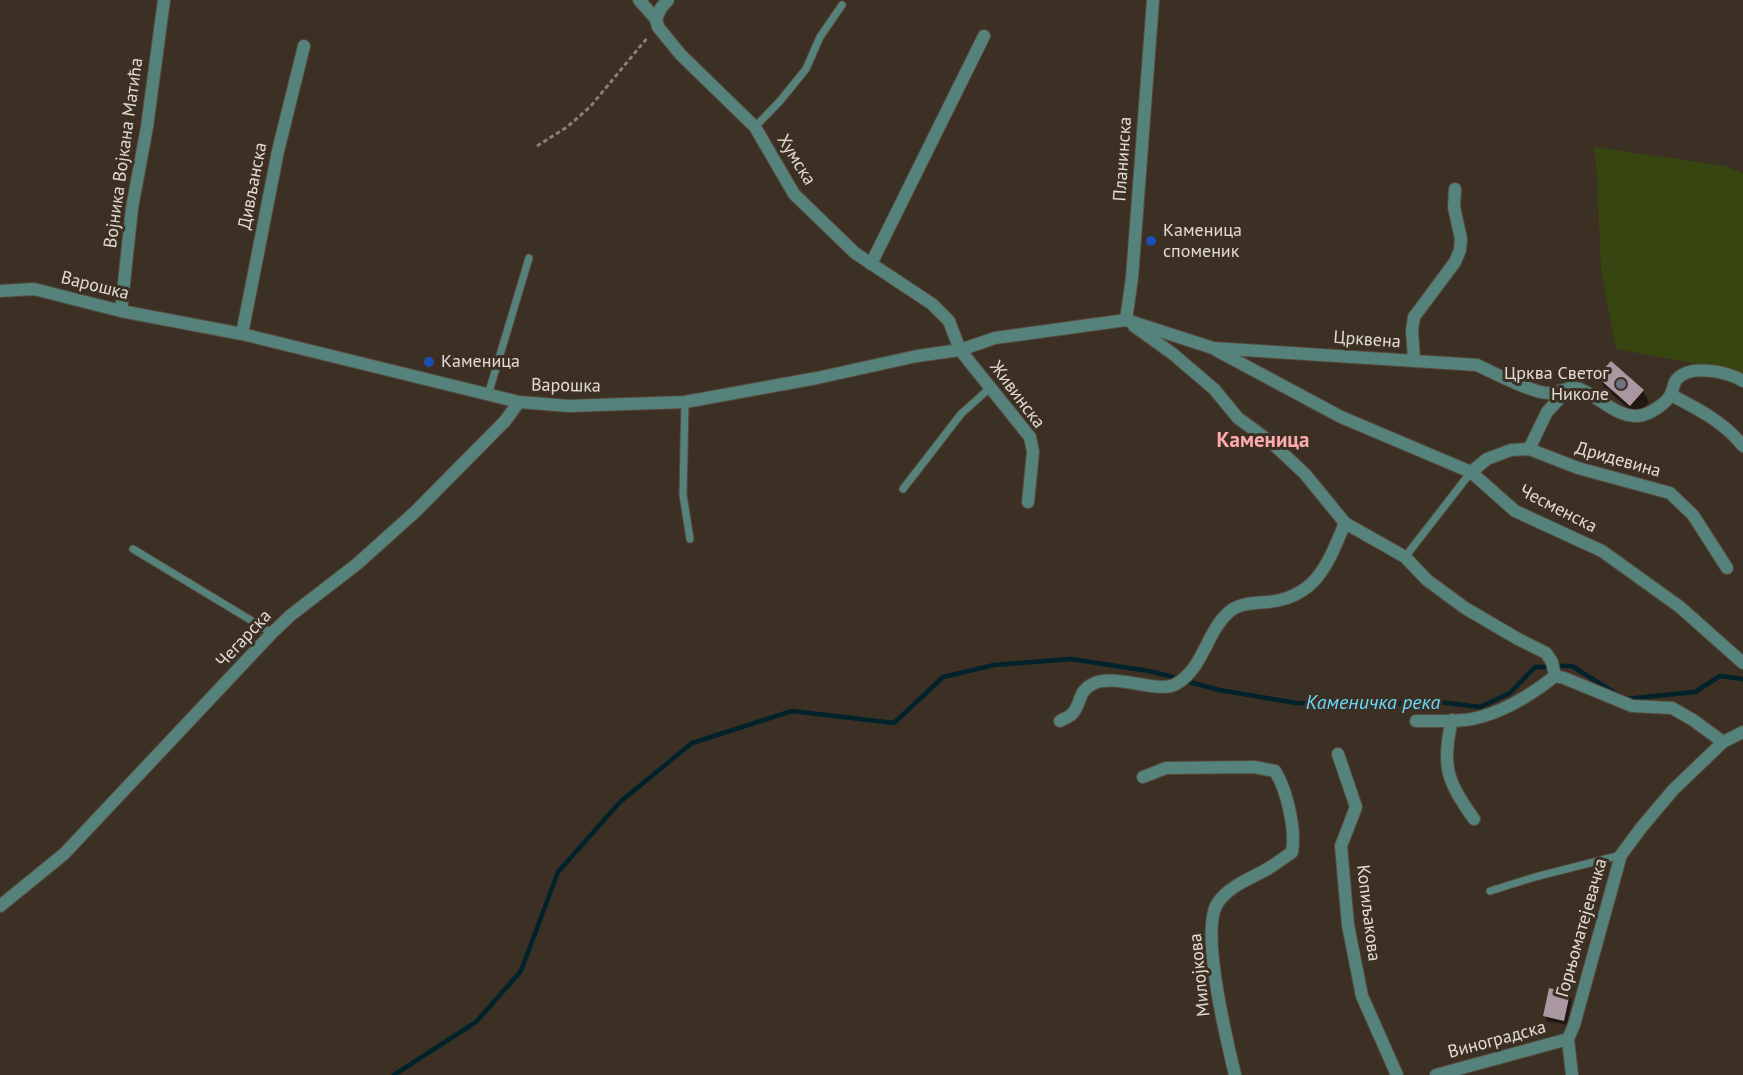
<!DOCTYPE html>
<meta charset="utf-8">
<style>
body{margin:0}
canvas{display:block;background:#3c2f23}
</style>
<canvas width="1743" height="1075"></canvas>
<script>
const ctx = document.querySelector('canvas').getContext('2d');
ctx.lineJoin = 'round';
function fillPath(path, color) { ctx.fillStyle = color; ctx.fill(path, 'evenodd'); }
function trace(path, color, width, dash) { ctx.strokeStyle = color; ctx.lineWidth = width; ctx.lineCap = dash ? 'butt' : 'round'; ctx.setLineDash(dash || []); ctx.stroke(path); }
function drawText(font, color, halo, rows, align = 'center') {
  ctx.font = font + ' "PT Sans",sans-serif'; ctx.lineWidth = 6; ctx.setLineDash([]); ctx.textBaseline = 'middle'; ctx.strokeStyle = halo; ctx.fillStyle = color; for (const [text, x, y, turn = 0] of rows) {
    ctx.save(); ctx.translate(x, y); ctx.rotate((+turn || 0) * Math.PI / 180); ctx.textAlign = isNaN(turn) ? turn : align; if (halo) ctx.strokeText(text, 0, 0); ctx.fillText(text, 0, 0); ctx.restore();
  }
}
const green = new Path2D(`
 M1594,147l131,19 18,7v204l-29,-10 -98,-18 -15,-78 -4,-95z`);
const shadow = new Path2D(`
 M1599,377l44,14 6,11 -12,14 -32,-28z
 M1569,994l3,5 -5,26 -20,-4 -2,-5z`);
const stream = new Path2D(`
 M1559,666h13l46,29
 M1186,681l33,9 77,13 65,2 78,-3 41,5 30,-14 25,-26h13
 M1625,699l70,-7 25,-16 23,3
 M394,1075l82,-53 45,-51 37,-99 62,-70 72,-59 100,-32 102,12 49,-46 51,-12 77,-6 78,12 28,7`);
const building = new Path2D(`
 M1611,361l33,29 -14,16 -33,-29z
 M1549,988l21,5 -6,28 -21,-5z`);
const path = new Path2D(`
 M537,146l30,-19 23,-20 58,-70`);
const service = new Path2D(`
 M755,127l25,-26 26,-32 14,-32 22,-32
 M488,395l41,-137
 M685,402l-2,93 7,44
 M903,489l58,-75 30,-27
 M133,549l139,84
 M1405,557l66,-85
 M1490,891l45,-14 86,-22`);
const minor = new Path2D(`
 M639,0l17,19
 M871,264l113,-228
 M121,311l11,-103 15,-81 17,-127
 M1126,320l87,28 264,17c15,7 57,29 72,28 11,0 19,-8 31,-4 19,8 36,28 58,27 11,-1 28,-12 33,-22 3,-6 2,-12 7,-16 14,-14 50,-6 65,3
 M1134,326l39,28 41,35 24,29 34,25 33,31 40,49 60,34 22,23 38,28 53,31 28,14 6,9 3,14
 M242,334l36,-183 26,-105
 M960,350l70,87 3,15 -5,50
 M1216,350l125,67 130,55 44,39 87,40 78,56 63,56
 M1414,361l-2,-31 2,-13 41,-55 5,-12 1,-11 -7,-32 1,-18
 M1671,395c27,14 53,27 72,51
 M1529,449l18,-37 22,-24
 M1471,472l16,-13 24,-9 18,-1 49,19 92,25 23,22 34,53
 M1452,720c-11,46 -5,61 22,99
 M1060,721c3,-2 9,-4 12,-7 10,-10 5,-24 23,-31 23,-9 64,11 81,1 28,-16 30,-52 53,-72 10,-9 26,-9 39,-10 49,-5 60,-39 77,-79
 M1416,721c18,0 38,1 56,-2 30,-6 59,-24 83,-43l9,2 68,28 40,2 21,12 30,22
 M1338,754l18,53 -15,39 7,79 14,71 35,79
 M1143,777l23,-9 88,-1 21,4c12,19 21,59 17,81 -7,5 -15,11 -23,16 -17,10 -41,18 -52,36 -17,29 10,137 18,171
 M0,906l64,-52 208,-221 19,-18 66,-51 58,-52 90,-91 14,-19
 M1436,1075l132,-36
 M1572,1075l-4,-36 6,-14 47,-170 20,-27 32,-38 50,-48 20,-10`);
const tertiary = new Path2D(`
 M668,0l-7,8 -5,11 2,8 23,28 74,72 39,67 61,59 77,51 17,17 11,29
 M0,291l34,-2 87,22 121,23 277,68 50,4 116,-4 132,-24 100,-22 43,-6 35,-12 131,-18 6,-42 21,-278`);
const markers = [
 [1151,241,6,"#1a4fb4"],
 [429,362,6,"#1a4fb4"],
 [1621,384,6,"#6b7280"]
];
const streetNames = [
 ["Војника Војкана Матића",124,153,-82],
 ["Планинска",1123,159,-86],
 ["Хумска",796,160,58],
 ["Дивљанска",253,186,-79],
 ["Варошка",95,286,14],
 ["Црквена",1367,340,4],
 ["Варошка",566,386,1],
 ["Живинска",1017,395,53],
 ["Дридевина",1618,460,16],
 ["Чесменска",1558,509,27],
 ["Чегарска",244,639,-47],
 ["Копиљакова",1368,913,83],
 ["Горњоматејевачка",1582,928,-74],
 ["Милојкова",1200,975,-96],
 ["Виноградска",1497,1040,-15]
];
const poiNames = [
 ["Каменица",1163,231],
 ["споменик",1163,252],
 ["Каменица",441,362],
 ["Црква Светог",1609,374,"right"],
 ["Николе",1609,395,"right"]
];
const waterNames = [
 ["Каменичка река",1373,703]
];
const quarterNames = [
 ["Каменица",1263,441]
];
fillPath(green, '#374511');
fillPath(shadow, '#0007');
trace(stream, '#00222b', 4.5);
fillPath(building, '#ab97a2');
trace(service, '#574b3f', 9);
trace(minor, '#574b3f', 14);
trace(tertiary, '#574b3f', 14);
trace(path, '#8a7f75', 3, [4.5, 3]);
trace(service, '#55827b', 7);
trace(minor, '#55827b', 12);
trace(tertiary, '#55827b', 12);
for (const [x, y, r, color] of markers) { const dot = new Path2D(); dot.arc(x, y, r, 0, 2 * Math.PI); ctx.fillStyle = color; ctx.fill(dot); trace(dot, '#3c2f23', 2); }
drawText('18px', '#e3dbd3', '#3c2f23', streetNames);
drawText('18px', '#e3dbd3', '#3c2f23', poiNames, 'left');
drawText('italic 20px', '#65d9fa', '#3c2f23', waterNames);
drawText('bold 21px', '#feaaae', '#3c2f23', quarterNames);
</script>
